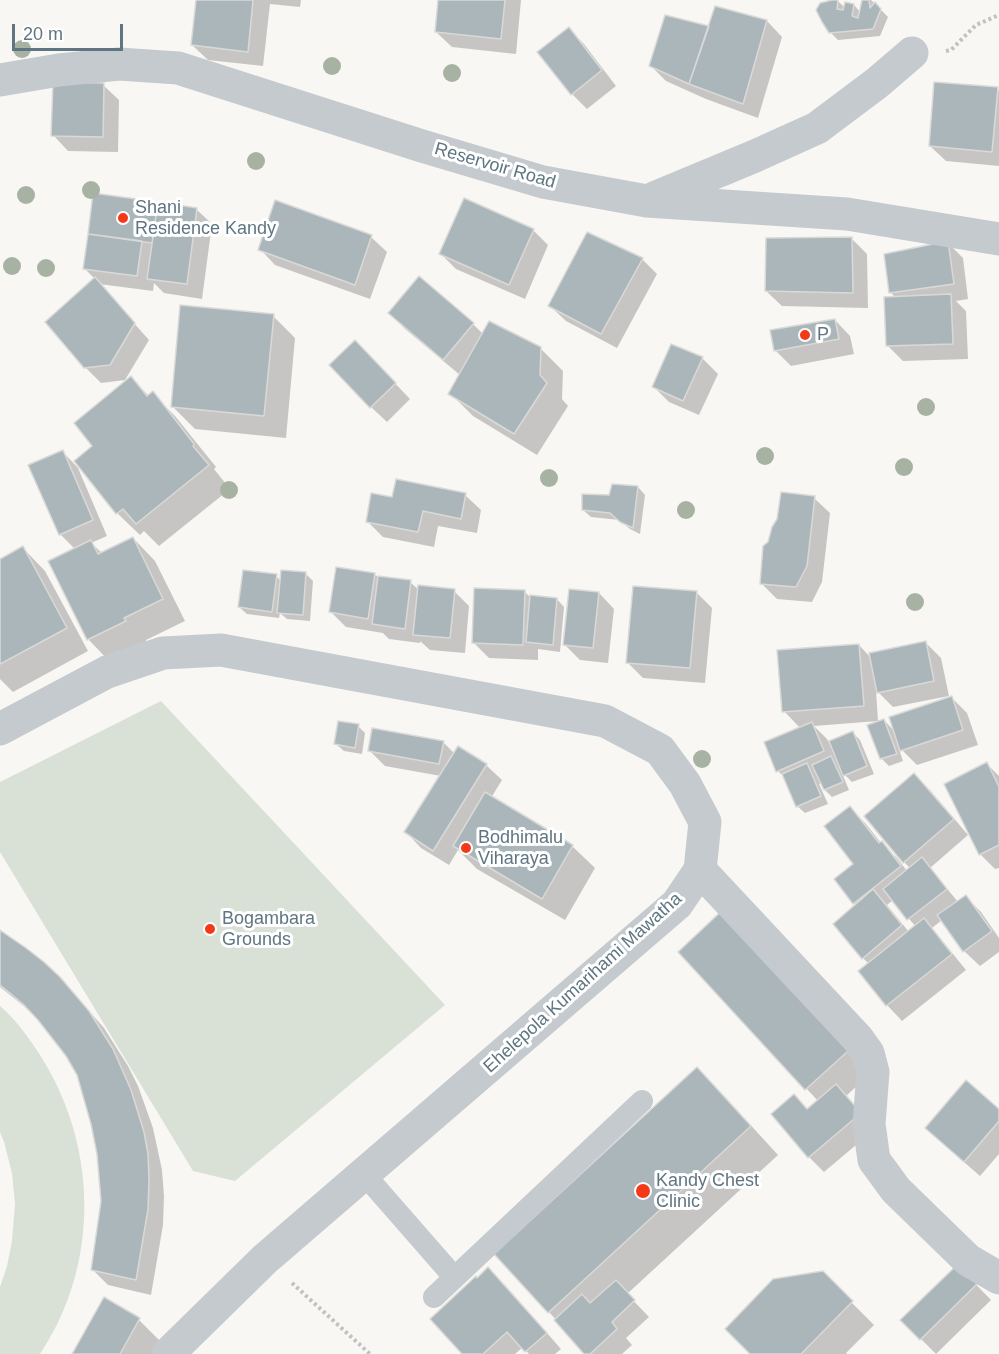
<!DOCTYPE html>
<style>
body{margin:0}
#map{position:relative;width:999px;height:1354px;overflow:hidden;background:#f8f7f4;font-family:Helvetica,sans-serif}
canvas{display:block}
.scale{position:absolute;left:12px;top:24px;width:111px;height:27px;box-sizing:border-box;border:3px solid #5f7682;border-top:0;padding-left:8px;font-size:18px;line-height:21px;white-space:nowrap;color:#5f7682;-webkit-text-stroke:4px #fff;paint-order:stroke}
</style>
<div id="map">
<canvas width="999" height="1354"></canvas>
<div class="scale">20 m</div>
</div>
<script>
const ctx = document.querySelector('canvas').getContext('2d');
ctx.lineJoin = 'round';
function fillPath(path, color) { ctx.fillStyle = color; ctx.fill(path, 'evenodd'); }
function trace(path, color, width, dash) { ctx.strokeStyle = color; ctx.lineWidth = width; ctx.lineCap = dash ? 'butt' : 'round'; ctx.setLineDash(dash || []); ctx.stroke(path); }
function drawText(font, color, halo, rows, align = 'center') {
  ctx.font = font + ' Helvetica,sans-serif'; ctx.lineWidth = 6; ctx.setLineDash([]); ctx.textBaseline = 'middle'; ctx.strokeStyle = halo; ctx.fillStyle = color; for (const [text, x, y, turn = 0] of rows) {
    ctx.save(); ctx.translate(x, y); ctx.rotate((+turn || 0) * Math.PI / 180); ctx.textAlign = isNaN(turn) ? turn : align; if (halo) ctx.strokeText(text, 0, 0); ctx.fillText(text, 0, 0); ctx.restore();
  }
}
const green = new Path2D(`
 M161,701l284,304 -210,176 -42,-10 -193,-319v-70z
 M0,1006c15,13 27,29 38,46 60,91 63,211 2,302h-40v-67l7,-21 5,-25 3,-37 -3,-31 -8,-31 -4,-10z`);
const shadow = new Path2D(`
 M197,0h104l-1,7 -30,-3 -7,62 -55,-6 -16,-15z
 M439,0h82l-5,54 -64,-7 -16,-15z
 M837,0l8,8 9,-3 7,8 3,-13h7l17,17 -8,19 -42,4 -8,-8z
 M716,8l51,13 15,16 -24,81 -52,-19 -40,-18 -15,-15 59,-38z
 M569,29l15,15 32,42 -29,23 -15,-15z
 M103,85l16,15 -1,52 -50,-1 -15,-16z
 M997,89l2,2v75l-53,-5 -16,-15z
 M95,195l101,14 16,15 -10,75 -38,-6 -10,-10 -1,8 -54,-7 50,56 -24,40 -24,3 -16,-16 10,-88 -11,-11z
 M533,230l15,15 -23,54 -69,-30 -15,-15z
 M371,237l16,15 -17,47 -95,-34 -15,-16z
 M851,238l16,16 1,54 -86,-2 -16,-15z
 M947,242l16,16 5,41 -12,2 10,10 2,48 -65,2 -15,-15 8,-48 -5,-5z
 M642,259l15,15 -40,74 -51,-27 -16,-15z
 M390,313l83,11 10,10 57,14 23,23 -1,28 6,7 -31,49 -64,-39 -23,-23 10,-18 -55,-46z
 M273,316l22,22 -9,100 -91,-9 -22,-22z
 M835,320l15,16 4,18 -63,12 -16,-16z
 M370,357l40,42 -23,23 -16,-15z
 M702,358l16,16 -19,41 -30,-13 -15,-15z
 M131,378l18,18 3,-3 23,23 41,51 -2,2 16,20 -71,57 -15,-15 -4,4 -23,-22 -23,-67z
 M63,452l15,16 29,68 -16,7 11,10 31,-15 22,23 30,60 -39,19 1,4 -37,18 -22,-23 -13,-90 -15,-15z
 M638,487l7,8 -5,39 -10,-5 -11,-9 -28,-3 -8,-7 27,-13z
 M465,495l16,15 -4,23 -39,-7 -4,21 -51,-10 -16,-16 27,-22z
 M814,498l16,15 -8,69 -10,20 -35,-3 -15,-15z
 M23,548l22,23 43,80 -75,41 -13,-13v-118z
 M305,573l8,8 -3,40 -23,-2 -7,-6 -1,5 -32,-4 -8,-7 37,-31 5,5z
 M374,574l4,3 32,5 9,8 35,1 15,15 -4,47 -35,-3 -10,-9v2l-31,-4 -6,-6 -37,-6 -15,-15z
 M524,591l7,7 26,1 7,8 -4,45 -22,-3v11l-49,-2 -15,-15z
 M696,592l16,16 -7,75 -62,-5 -16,-16z
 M599,593l15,16 -6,54 -28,-3 -15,-15z
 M926,643l15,15 8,38 -56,11 -17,-17 2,31 -64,5 13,13 2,4 24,-10 7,7 14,34 -22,8 -11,-11 8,19 -17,7 -7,-7 -3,-7 -3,1 9,20 -23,9 -8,-7 -12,-28 -7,-7 22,-43 -16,-17 75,-66 12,13z
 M952,698l15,15 11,32 -61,20 -19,-19 5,15 -14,5 -8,-8 3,-38 12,13z
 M358,726l7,7 -3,21 -18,-3 -8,-7z
 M443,742l12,12 4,-6 27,17 16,15 -11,18 81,48 23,22 -30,52 -88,-51 -19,-19 -9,15 -28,-17 -15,-16 35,-56 -56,-10 -15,-15z
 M987,764l12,12v92l-4,1 -15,-15z
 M914,775l16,15 38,45 -38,33 28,34 8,-5 15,15 18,26v14l-19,14 -16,-15 -22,-31 -10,8 34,42 -64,51 -15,-16 -27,-34 9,-7 -6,-6 -7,-53 -20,-26 19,-15 -5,-56 16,16 15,19 16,15 10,13 3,-3 -6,-6zM893,900l23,27 -7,5 -22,-27z
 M0,932l75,63 29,33 24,38 10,20 15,42 9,42 2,26 -1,29 -12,70 -43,-10 -15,-15 9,-69 -4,-47 -19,-79 -26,-38 -18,-22 -35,-28z
 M680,952l199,114 -33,30 29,33 -51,43 -15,-15 -15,-61 14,14 10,-9z
 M697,1069l28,28 53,58 -151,139 22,23 -23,21 6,7 -10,9h-35l-38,-42z
 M999,1111v43l-19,22 -38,-33z
 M958,1266l33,34 -55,54 -34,-34z
 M822,1273l52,52 -28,28 1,1h-95z
 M504,1284l57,65 -6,5h-26l-6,-7 -8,7h-51z
 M139,1320l22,22 -6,12h-81z`);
const building = new Path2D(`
 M196,0h57l-5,52 -57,-7z
 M438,0h67l-4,39 -66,-7z
 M832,0h6l-1,9 6,1 2,-8 9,2 -2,12 6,2 4,-18h7l1,8 5,-6 6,7 -8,20 -44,4 -7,-11 -6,-12 4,-7z
 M715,6l52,14 -24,84 -54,-20z
 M665,15l44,11 -20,58 -40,-18z
 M569,27l33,43 -31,25 -34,-43z
 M53,82l51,1 -1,54 -52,-1z
 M934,82l64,5 -6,65 -63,-6z
 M93,193l65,9 -6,41 -64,-9z
 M464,198l70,31 -25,56 -70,-31z
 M275,200l97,35 -17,50 -97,-35z
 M158,202l39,6 -10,76 -40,-5z
 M587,232l56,26 -42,76 -53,-28z
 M88,234l54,7 -5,35 -54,-7z
 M852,237l1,56 -88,-2 1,-53z
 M948,241l6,43 -65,9 -5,-39z
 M419,276l55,47 -31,37 -55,-47z
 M95,277l40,46 -25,42 -26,3 -39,-46z
 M951,294l2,50 -67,2 -2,-49z
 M180,305l94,9 -10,102 -93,-9z
 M835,319l4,20 -65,12 -4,-21z
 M489,321l52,26 -1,28 7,8 -33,51 -66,-40z
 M355,340l41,43 -26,25 -41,-43z
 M671,344l32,13 -20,44 -31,-14z
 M131,376l16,20 6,-5 41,53 -1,2 16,19 -73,59 -13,-15 -7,5 -42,-53 18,-15 -18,-23z
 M63,450l30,70 -34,15 -31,-70z
 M396,479l70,14 -5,26 -38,-8 -5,21 -52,-10 5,-29 21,4z
 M612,484l26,2 -5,42 -13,-6 -10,-9 -28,-3v-16l27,1z
 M781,492l34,4 -8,70 -11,21 -36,-3 3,-38 5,-4 4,-15 5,-8z
 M133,537l30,62 -39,19 2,3 -39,19 -39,-79 43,-21 7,14z
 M23,546l44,82 -67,36v-105z
 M336,567l39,6 -7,46 -39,-7z
 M243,570l34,4 -5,38 -34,-5z
 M281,570l25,2 -3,43 -26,-2z
 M378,576l33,4 -6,49 -33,-5z
 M418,585l37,4 -5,49 -37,-3z
 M633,586l64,5 -7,77 -64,-5z
 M474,588l51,2 -2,55 -51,-2z
 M569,589l30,3 -6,56 -30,-3z
 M530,595l27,3 -4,47 -27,-3z
 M926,641l8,40 -57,12 -8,-40z
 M859,644l5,62 -82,6 -5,-62z
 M952,696l11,34 -63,21 -11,-34z
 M884,719l13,35 -17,5 -13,-34z
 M338,721l21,3 -4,24 -21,-4z
 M812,722l12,29 -48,21 -12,-30z
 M372,728l72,13 -5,23 -71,-13z
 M853,731l14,35 -24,10 -14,-35z
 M458,746l29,18 -54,87 -29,-19z
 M831,756l12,26 -19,8 -12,-25z
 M987,762l12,25v58l-20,10 -35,-71z
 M807,763l14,33 -25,11 -14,-33z
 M914,773l40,46 -51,44 -39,-47z
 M485,792l88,53 -31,54 -89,-53z
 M850,806l29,37 3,-2 19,25 -48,38 -19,-25 19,-15 -29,-38z
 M922,857l25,32 -40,31 -24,-31z
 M873,889l29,36 -40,34 -29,-35z
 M966,895l26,36 -29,21 -26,-37z
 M730,903l128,139 -53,48 -127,-138z
 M924,918l28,36 -66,52 -28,-35z
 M0,930l26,18 18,14 16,15 29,34 24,38 18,41 13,42 4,22 1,26 -1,29 -12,71 -45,-10 10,-69 -4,-47 -6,-30 -14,-49 -11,-19 -28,-36 -15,-16 -23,-19z
 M697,1067l54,59 -203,187 -54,-59z
 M966,1080l33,29v12l-35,41 -39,-34z
 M836,1084l25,29 -53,45 -37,-44 23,-20 13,15z
 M958,1264l19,20 -57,56 -20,-20z
 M488,1267l59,66 -22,19 -18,-20 -24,22h-21l-32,-35 46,-43 1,2z
 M823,1271l30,30 -52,53h-51l-25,-25 48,-50z
 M616,1280l19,20 -23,22 5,7 -27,25h-6l-30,-34 28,-26 8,9z
 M104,1297l36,21 -20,36h-48z`);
const path = new Path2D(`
 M946,51l5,-1 25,-25 23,-10
 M292,1283l78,71`);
const lane = new Path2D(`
 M364,1174l90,103
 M434,1297l208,-196`);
const street = new Path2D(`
 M0,80l59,-10 60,-6 59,4 244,78 121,36 104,19 200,13 152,25
 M654,198l101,-42 62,-28 60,-45 35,-30
 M0,729l107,-57 56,-19 58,-3 384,71 55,29 25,34 20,38 -5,48 -23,34 -412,355 -97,95
 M700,870l158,169 10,14 5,19 -4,52 5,36 22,30 72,70 31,18`);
const trees = [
 [22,49],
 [332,66],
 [452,73],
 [256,161],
 [91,190],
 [26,195],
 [12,266],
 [46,268],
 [926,407],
 [765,456],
 [904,467],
 [549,478],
 [229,490],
 [686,510],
 [915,602],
 [702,759]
];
const markers = [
 [123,218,6,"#f43918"],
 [805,335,6,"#f43918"],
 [466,848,6,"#f43918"],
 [210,929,6,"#f43918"],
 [643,1191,8,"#f43918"]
];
const streetNames = [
 ["Reservoir Road",495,166,16],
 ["Ehelepola Kumarihami Mawatha",583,983,-42]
];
const poiNames = [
 ["Shani",135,208],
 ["Residence Kandy",135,229],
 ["P",817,335],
 ["Bodhimalu",478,838],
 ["Viharaya",478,859],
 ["Bogambara",222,919],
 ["Grounds",222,940],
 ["Kandy Chest",656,1181],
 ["Clinic",656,1202]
];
fillPath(green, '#d9e0d5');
fillPath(shadow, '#0003');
fillPath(building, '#aab6ba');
trace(building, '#d9d9d7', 1.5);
trace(path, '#bec2c3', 4, [3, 3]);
trace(lane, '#c4cacd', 22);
trace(street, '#c4cacd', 33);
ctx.fillStyle = '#a8b2a2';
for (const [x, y] of trees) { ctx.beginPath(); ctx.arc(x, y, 9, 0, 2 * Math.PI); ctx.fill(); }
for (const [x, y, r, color] of markers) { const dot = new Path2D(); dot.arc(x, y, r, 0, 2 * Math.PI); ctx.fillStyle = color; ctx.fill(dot); trace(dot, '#fff', 2); }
drawText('18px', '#5f7682', '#fff', streetNames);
drawText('18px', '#5f7682', '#fff', poiNames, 'left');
</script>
